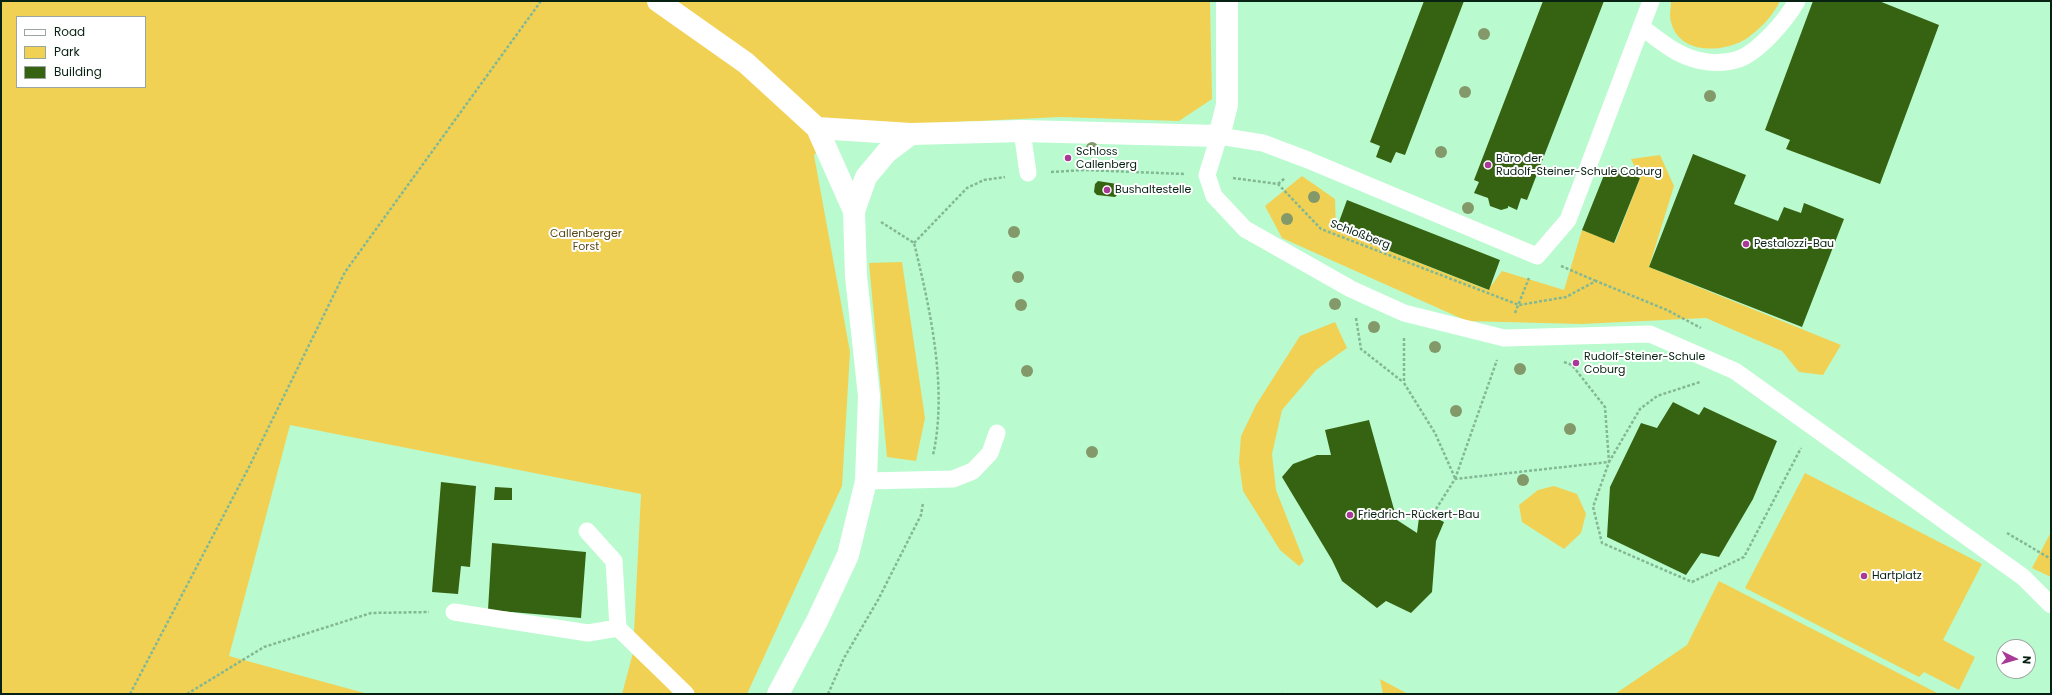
<!DOCTYPE html>
<meta charset="utf-8">
<style>
body{margin:0}
#map{position:relative;width:2052px;height:695px;overflow:hidden;background:#bafacf;font-family:Poppins,sans-serif}
canvas{display:block}
.frame{position:absolute;inset:0;border:2px solid #072112;pointer-events:none}
.legend{position:absolute;left:16px;top:16px;width:130px;height:72px;box-sizing:border-box;background:#fff;border:1px solid #9ca6a0;margin:0;padding:5px 7px;list-style:none;font-size:12px;color:#072112}
.legend li{display:flex;align-items:center;gap:8px;height:20px}
.legend b{width:20px;border:1px solid #9ca6a0}
.north{position:absolute;left:1996px;top:639px;width:40px;height:40px;box-sizing:border-box;background:#fff;border:1px solid #9ca6a0;border-radius:50%;rotate:95deg;font-size:11px;font-weight:700;line-height:16px;text-align:center;color:#072112}
.north::after{content:'';display:block;margin:auto;width:14px;height:18px;background:#a83997;clip-path:polygon(50% 0,100% 100%,50% 72%,0 100%)}
</style>
<div id="map">
<canvas width="2052" height="695"></canvas>
<div class="frame"></div>
<ul class="legend">
<li><b style="height:5px;background:#fff"></b>Road</li>
<li><b style="height:11px;background:#f1d154"></b>Park</li>
<li><b style="height:11px;background:#366311"></b>Building</li>
</ul>
<div class="north">N</div>
</div>
<script>
const ctx = document.querySelector('canvas').getContext('2d');
ctx.lineJoin = 'round';
function fillPath(path, color) { ctx.fillStyle = color; ctx.fill(path, 'evenodd'); }
function trace(path, color, width, dash) { ctx.strokeStyle = color; ctx.lineWidth = width; ctx.lineCap = dash ? 'butt' : 'round'; ctx.setLineDash(dash || []); ctx.stroke(path); }
function drawText(font, color, halo, rows, align = 'center') {
  ctx.font = font + ' Poppins,sans-serif'; ctx.lineWidth = 4; ctx.setLineDash([]); ctx.textBaseline = 'middle'; ctx.strokeStyle = halo; ctx.fillStyle = color; for (const [text, x, y, turn = 0] of rows) {
    ctx.save(); ctx.translate(x, y); ctx.rotate((+turn || 0) * Math.PI / 180); ctx.textAlign = isNaN(turn) ? turn : align; if (halo) ctx.strokeText(text, 0, 0); ctx.fillText(text, 0, 0); ctx.restore();
  }
}
const green = new Path2D(`
 M1,1h1209l2,98 -33,22 -119,-4 -164,8 -49,-3 -33,33 36,197 -8,134 -95,208h-125l11,-41 8,-159 -351,-69 -61,231 139,38h-367zM17,17h128v70h-128z
 M1671,1h109c-7,15 -20,28 -34,38 -23,14 -67,16 -75,-17 -2,-6 0,-15 0,-21z
 M1660,155l14,31 -25,81 192,78 -18,30 -24,-3 -17,-21 -76,-33 -125,6 -114,-3 -185,-83 -17,-32 37,-30 33,23 1,31 152,60 14,-19 62,19 18,-60 33,13 25,-65 -9,-19z
 M902,262l23,156 -9,43 -29,-4 -18,-194z
 M1335,322l12,26 -31,22 -34,40 -10,44 4,36 28,71 -5,5 -19,-16 -37,-59 -4,-29 2,-26 15,-31 44,-69z
 M1805,473l177,91 -39,76 32,17 -16,33 -35,-18 -5,5 -174,-89z
 M1554,486l23,8 9,20 -5,19 -17,16 -42,-27 -3,-17 19,-15z
 M2051,532v45l-19,-9z
 M1719,581l220,113h-324l72,-49z
 M1380,679l28,15h-25z`);
const building = new Path2D(`
 M1424,1h40l-59,154 -9,-3 -5,11 -15,-6 4,-11 -10,-4z
 M1543,1h61l-77,199 -6,-2 -4,12 -9,-4v2l-7,2 -11,-4 -2,-8 -14,-5 5,-11 -5,-2z
 M1813,1h66l60,24 -59,159 -94,-35 4,-9 -25,-10z
 M1693,154l53,21 -12,29 44,17 6,-14 17,6 3,-10 40,16 -42,108 -153,-60z
 M1608,165l32,13 -26,65 -32,-13z
 M1098,181l19,3 3,4 -1,5 -4,4 -18,-2 -3,-3 1,-8z
 M1347,200l153,60 -11,30 -153,-60z
 M1673,402l26,13 5,-8 73,34 -24,58 -34,58 -18,-4 -15,22 -79,-38 3,-50 31,-64 16,5z
 M1369,420l28,100 20,13 3,-23 24,12 -8,19 -4,51 -21,21 -25,-12 -9,7 -35,-27 -10,-21 -50,-83 11,-13 24,-9h14l-6,-25z
 M441,482l35,4 -6,81 -9,-1 -3,28 -26,-2z
 M495,487l17,1v12h-18z
 M492,543l94,9 -5,66 -93,-8z`);
const path = new Path2D(`
 M1051,172l34,-2 99,4
 M1233,178l45,6 43,45 198,76 47,-8 30,-16 71,29 34,18
 M1278,184l7,-6
 M881,222l33,21c16,65 34,146 19,212
 M914,243l53,-55 17,-8 21,-3
 M1561,266l35,15
 M1515,313l14,-35
 M1356,318l5,31 42,33
 M1404,338v45l31,50 20,45
 M1564,362l8,3 33,42 4,55 -16,45 9,36 90,39 52,-25 57,-109
 M1455,479l42,-119
 M1436,509l19,-30 154,-17 31,-53 17,-13 43,-14
 M2007,533l44,26
 M130,694l119,-227 96,-195 196,-271
 M187,694l77,-47 107,-34 58,-1
 M828,694l16,-36 34,-58 43,-85 2,-12
 M1282,694h1`);
const service = new Path2D(`
 M1651,1l-83,219 -31,36 -229,-96 -45,-17 -44,-7 -12,39 7,21 31,33 106,60 53,24 100,25 146,-4 85,37 288,206 28,28
 M1641,27c12,8 23,18 36,25 18,10 42,14 62,7 21,-8 47,-39 58,-58
 M1022,131l6,42
 M866,481l87,-2 20,-8 17,-18 7,-20
 M587,531l27,30 4,67 68,66
 M454,612l134,21 30,-5`);
const minor = new Path2D(`
 M658,1l88,62 71,65 37,83
 M817,128l94,6 111,-3 197,5 8,-31v-104
 M778,694l39,-73 31,-66 18,-74 3,-85 -13,-120 -2,-65 12,-34 21,-25 24,-18`);
const trees = [
 [1484,34],
 [1465,92],
 [1710,96],
 [1092,148],
 [1441,152],
 [1314,197],
 [1468,208],
 [1287,219],
 [1014,232],
 [1018,277],
 [1335,304],
 [1021,305],
 [1374,327],
 [1435,347],
 [1520,369],
 [1027,371],
 [1456,411],
 [1570,429],
 [1092,452],
 [1523,480]
];
const markers = [
 [1068,158,4,"#a83997"],
 [1488,165,4,"#a83997"],
 [1107,190,4,"#a83997"],
 [1746,244,4,"#a83997"],
 [1576,363,4,"#a83997"],
 [1350,515,4,"#a83997"],
 [1864,576,4,"#a83997"]
];
const poiNames = [
 ["Schloss",1076,152],
 ["Callenberg",1076,165],
 ["Büro der",1496,159],
 ["Rudolf-Steiner-Schule Coburg",1496,172],
 ["Bushaltestelle",1115,190],
 ["Pestalozzi-Bau",1754,244],
 ["Rudolf-Steiner-Schule",1584,357],
 ["Coburg",1584,370],
 ["Friedrich-Rückert-Bau",1358,515],
 ["Hartplatz",1872,576]
];
const parkNames = [
 ["Callenberger",586,234],
 ["Forst",586,247]
];
const streetNames = [
 ["Schloßberg",1360,235,21]
];
fillPath(green, '#f1d154');
fillPath(building, '#366311');
trace(path, '#83b895', 2.5, [3, 2]);
trace(service, '#fff', 17);
trace(minor, '#fff', 22);
ctx.fillStyle = '#849969';
for (const [x, y] of trees) { ctx.beginPath(); ctx.arc(x, y, 6, 0, 2 * Math.PI); ctx.fill(); }
for (const [x, y, r, color] of markers) { const dot = new Path2D(); dot.arc(x, y, r, 0, 2 * Math.PI); ctx.fillStyle = color; ctx.fill(dot); trace(dot, '#fff', 1.5); }
drawText('11px', '#072112', '#fff', poiNames, 'left');
drawText('11px', '#584a15', '#fff', parkNames);
drawText('11px', '#072112', '#fff', streetNames);
</script>
